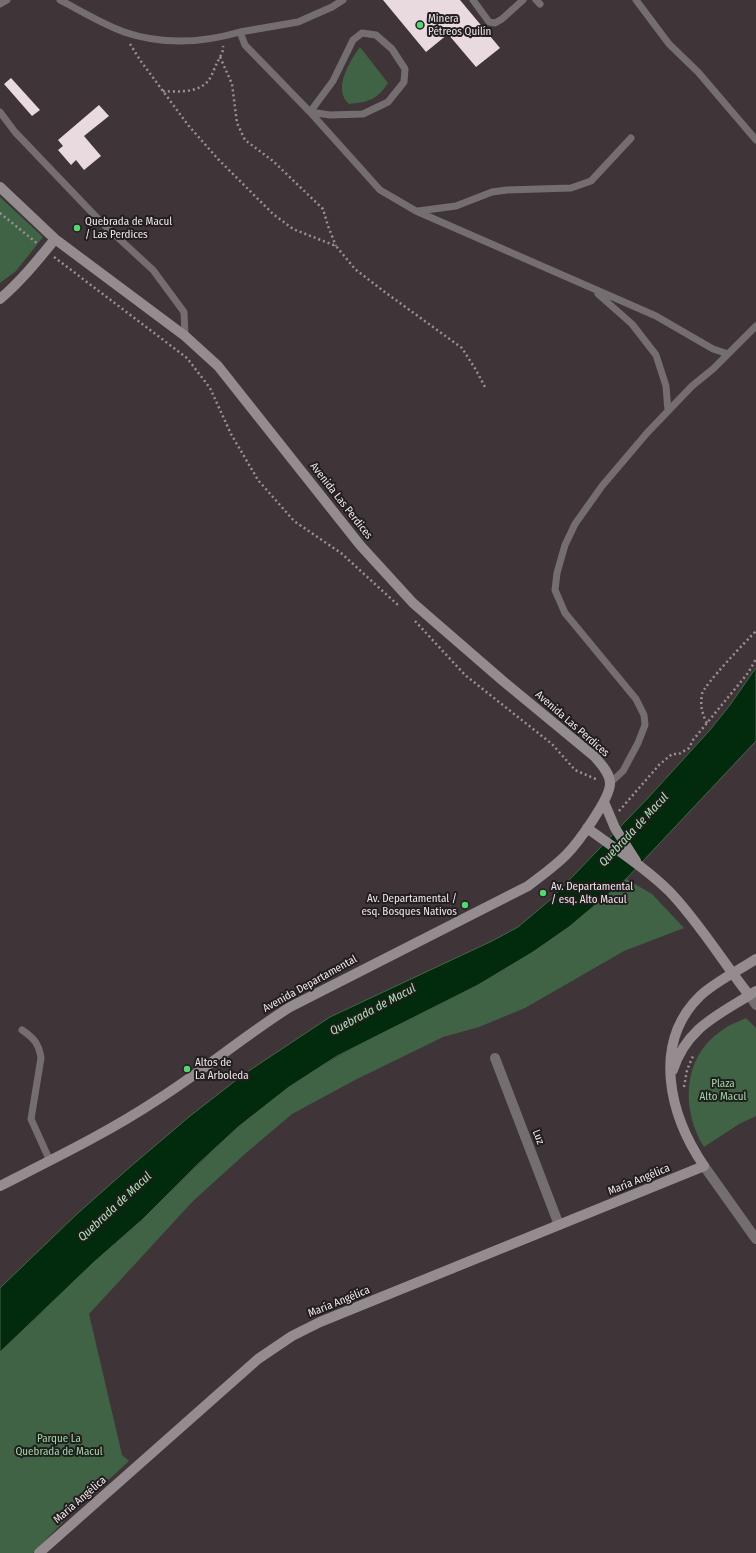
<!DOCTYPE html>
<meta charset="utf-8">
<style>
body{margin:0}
canvas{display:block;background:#3f3438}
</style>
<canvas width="756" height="1553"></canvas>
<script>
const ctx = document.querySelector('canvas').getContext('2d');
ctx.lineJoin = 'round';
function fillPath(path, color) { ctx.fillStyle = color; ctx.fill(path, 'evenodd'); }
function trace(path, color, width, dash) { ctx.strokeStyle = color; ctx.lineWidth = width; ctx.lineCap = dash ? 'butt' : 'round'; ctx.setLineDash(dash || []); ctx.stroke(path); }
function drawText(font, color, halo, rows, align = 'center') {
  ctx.font = font + ' "Fira Sans Condensed",sans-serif'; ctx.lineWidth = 4; ctx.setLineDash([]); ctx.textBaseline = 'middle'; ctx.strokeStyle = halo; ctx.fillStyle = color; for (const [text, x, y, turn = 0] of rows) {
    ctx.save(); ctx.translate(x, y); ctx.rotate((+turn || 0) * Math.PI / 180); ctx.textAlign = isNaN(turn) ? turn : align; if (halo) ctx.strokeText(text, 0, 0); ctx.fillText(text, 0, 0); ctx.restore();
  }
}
const green = new Path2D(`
 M360,47l28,36c-11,17 -20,19 -39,21 -17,-15 1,-43 11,-57z
 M0,197l43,40 -27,34 -16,12z
 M626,879l26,15 32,34 -60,23 -99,57 -46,19 -36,10 -88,43 -63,34 -46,39 -53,48 -104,113 33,141 7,6 -63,58 -33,34h-33v-201c31,-28 61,-59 91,-88 18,-16 37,-30 54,-47 47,-45 91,-93 144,-130 59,-41 126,-68 189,-102 54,-30 101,-66 148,-106z
 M746,1018l10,10v88l-17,8 -35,23c-23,-37 -22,-90 17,-116 7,-6 17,-9 25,-13z`);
const water = new Path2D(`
 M756,668v73l-130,138 -57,48 -36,25 -55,33 -141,71 -48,31 -51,40 -40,37 -54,54 -51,45 -93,89v-64l78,-75 52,-46 60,-51 54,-42 86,-57 162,-76 26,-14 32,-27 97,-101 63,-69 20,-25z`);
const building = new Path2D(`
 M383,0h77l40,48 -24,19 -28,-33 -22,18z
 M11,78l29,32 -8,6 -28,-32z
 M99,105l10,11 -25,20 17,20 -17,14 -8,-10 -5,5 -13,-15 5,-4 -5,-6z`);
const path = new Path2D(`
 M130,44l10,16 48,65 30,34 55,55 20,15 43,17 19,23 27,21 80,58 14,22 10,19
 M220,57l12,27 5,39 8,17 28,21 50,48 5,17 8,20
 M163,91c14,1 35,2 45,-10 4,-5 6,-12 9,-18 2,-5 7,-11 6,-17
 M0,213l38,31
 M54,257l133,101 23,30 21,46 27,46 36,41 47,32 57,52
 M415,621l50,54 87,69 23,26 23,10
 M707,723c-5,-9 -7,-18 -5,-29 2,-9 45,-54 54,-63
 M619,811l40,-46 13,-11h7l10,-6 4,-8 55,-67 8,-14
 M684,1087l3,-17 6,-14`);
const lane = new Path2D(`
 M60,0c21,11 42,24 64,32 38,13 78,11 116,0l5,13 65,67 70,78 36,21 240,105 57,33 15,5 28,-28
 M473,0l16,22 6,1 7,-4 21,-19
 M536,0l4,4
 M636,0l33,44 29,28 58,68
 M0,4l7,-4
 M240,32l58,-10 34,-15 11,-7
 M362,33l14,2 16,14 13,20 -1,13 -16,20 -25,12 -33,1 -20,-3 23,-31 20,-41z
 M0,112l15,20 86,90 52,48 31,42 1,24
 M418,211l38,-5 36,-14 15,-2 64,-2 20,-7 40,-43
 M598,294l34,30 24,31 10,31 2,25
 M610,783l13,-12 15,-28 7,-18 -1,-10 -8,-16 -71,-86 -10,-23 2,-17 8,-28 10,-21 27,-38 45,-53 45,-47 21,-17 15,-15
 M22,1030c12,8 17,14 19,28l-10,61 19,42`);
const street = new Path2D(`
 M749,995l7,10
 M495,1058l64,167
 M704,1166l52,73`);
const secondary = new Path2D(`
 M0,187l55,52 130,97 33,30 142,179 53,58 90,78 92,76c6,7 15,16 15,26 1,15 -33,61 -44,72 -12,12 -25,21 -38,31l-238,121c-46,29 -87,64 -133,93 -50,33 -104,59 -157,86
 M0,299c21,-18 38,-39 55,-60
 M604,802l11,26 21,33
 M587,828c27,20 58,39 82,63 30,31 53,70 80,104
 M673,1070c14,-44 48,-56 83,-79
 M39,1553l219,-194 34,-23 28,-14 384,-156c-34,-50 -53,-122 -4,-170 16,-15 38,-25 56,-37`);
const markers = [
 [420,25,4,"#55d671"],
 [77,228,4,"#55d671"],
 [543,893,4,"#55d671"],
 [465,905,4,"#55d671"],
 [187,1069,4,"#55d671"]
];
const poiNames = [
 ["Minera",428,19],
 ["Pétreos Quilín",428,32],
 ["Quebrada de Macul",85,222],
 ["/ Las Perdices",85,235],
 ["Av. Departamental",551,887],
 ["/ esq. Alto Macul",551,900],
 ["Av. Departamental /",457,899,"right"],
 ["esq. Bosques Nativos",457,912,"right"],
 ["Altos de",195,1063],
 ["La Arboleda",195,1076]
];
const streetNames = [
 ["Avenida Las Perdices",341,501,52],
 ["Avenida Las Perdices",572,724,41],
 ["Avenida Departamental",310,984,-29],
 ["Luz",538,1137,69],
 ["María Angélica",639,1180,-22],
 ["María Angélica",339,1302,-22],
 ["María Angélica",80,1500,-41]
];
const parkNames = [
 ["Plaza",723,1084],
 ["Alto Macul",723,1097],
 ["Parque La",59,1439],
 ["Quebrada de Macul",59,1452]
];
const waterNames = [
 ["Quebrada de Macul",634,830,-47],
 ["Quebrada de Macul",373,1010,-28],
 ["Quebrada de Macul",115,1207,-43]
];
fillPath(green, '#416345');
fillPath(water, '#022a0c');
trace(water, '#49634f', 1);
fillPath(building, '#e8dadf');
trace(path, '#9a9194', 2.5, [2, 3]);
trace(lane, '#746e70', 7);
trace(street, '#746e70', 10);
trace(secondary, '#958c90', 10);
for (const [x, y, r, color] of markers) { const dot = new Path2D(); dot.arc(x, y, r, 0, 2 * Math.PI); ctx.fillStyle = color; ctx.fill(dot); trace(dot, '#221d1f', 1.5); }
drawText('11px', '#eee7ea', '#221d1f', poiNames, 'left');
drawText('11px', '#eee7ea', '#221d1f', streetNames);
drawText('11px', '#9bdaa3', '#221d1f', parkNames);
drawText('italic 12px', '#a7e6b0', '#221d1f', waterNames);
</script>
